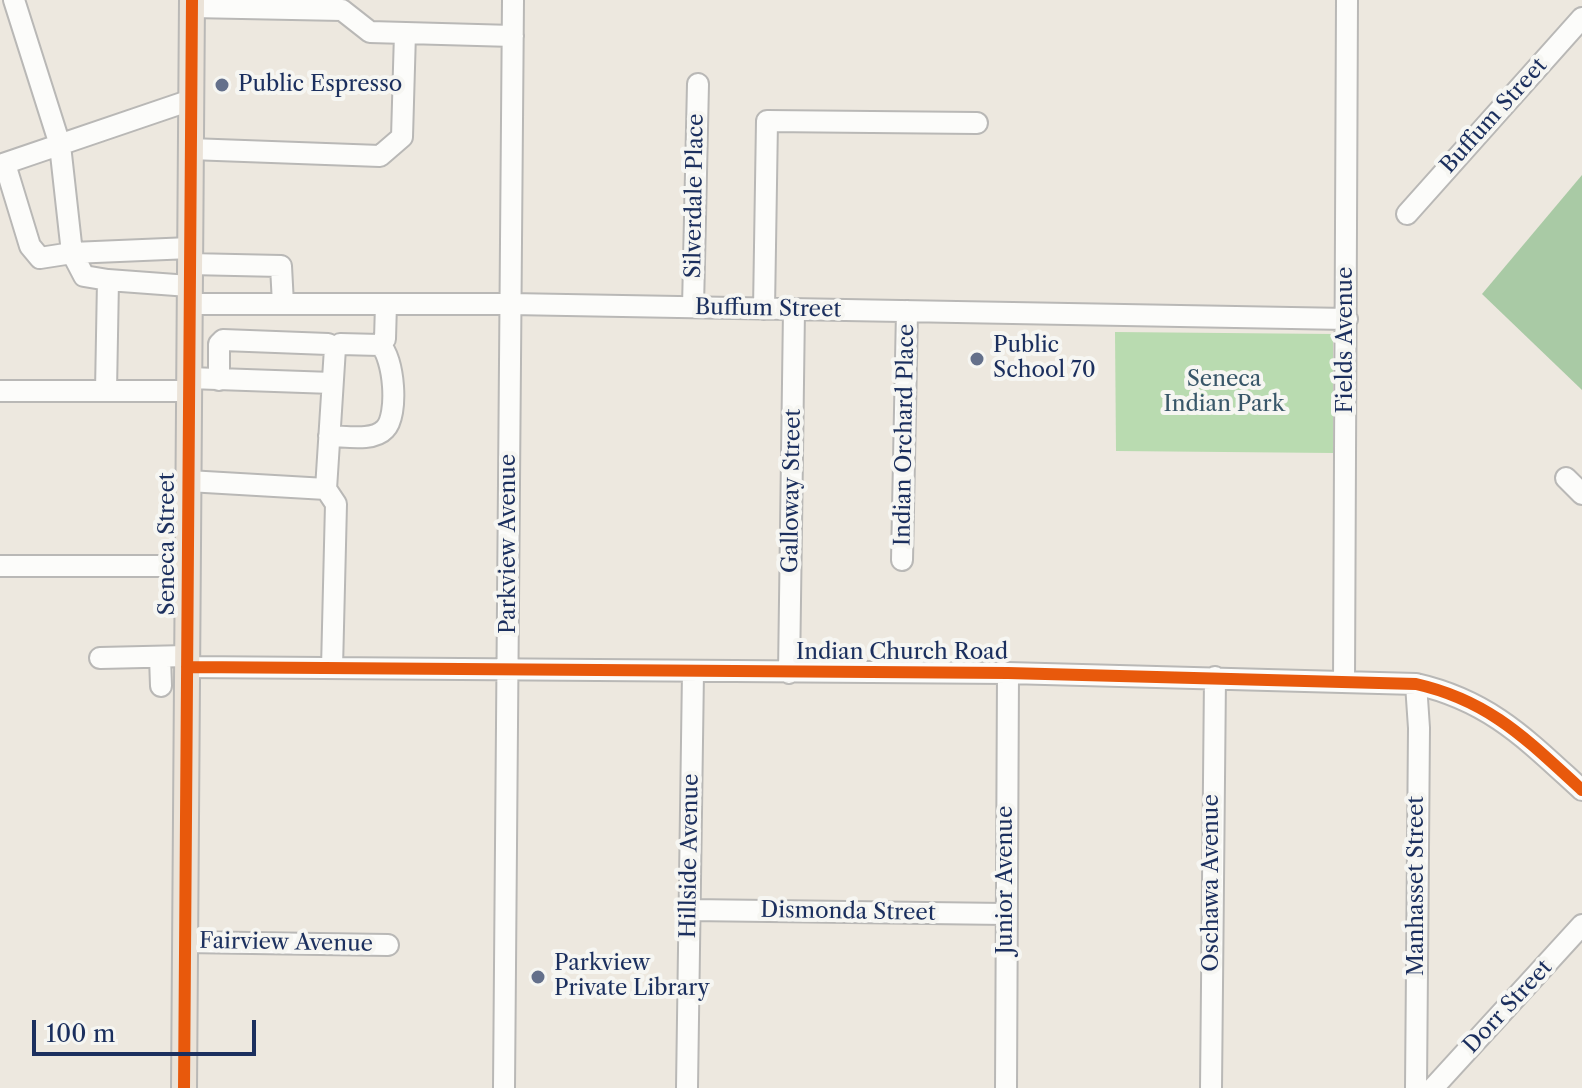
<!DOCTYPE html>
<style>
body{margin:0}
#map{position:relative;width:1582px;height:1088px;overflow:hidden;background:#ede8df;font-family:"Libre Caslon Text",serif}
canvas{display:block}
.scale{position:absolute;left:32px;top:1020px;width:224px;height:36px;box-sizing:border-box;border:4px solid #1b2f5e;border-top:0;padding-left:10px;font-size:24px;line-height:28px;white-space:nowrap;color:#1b2f5e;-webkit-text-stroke:6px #f6f6f2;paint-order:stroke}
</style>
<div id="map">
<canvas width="1582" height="1088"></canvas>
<div class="scale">100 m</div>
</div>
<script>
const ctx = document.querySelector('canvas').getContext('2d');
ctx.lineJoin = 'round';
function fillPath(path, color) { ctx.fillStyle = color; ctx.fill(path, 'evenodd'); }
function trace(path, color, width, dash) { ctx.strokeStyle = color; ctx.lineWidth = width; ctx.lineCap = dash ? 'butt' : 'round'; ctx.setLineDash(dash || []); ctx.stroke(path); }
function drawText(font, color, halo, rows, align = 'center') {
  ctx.font = font + ' "Libre Caslon Text",serif'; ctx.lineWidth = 8; ctx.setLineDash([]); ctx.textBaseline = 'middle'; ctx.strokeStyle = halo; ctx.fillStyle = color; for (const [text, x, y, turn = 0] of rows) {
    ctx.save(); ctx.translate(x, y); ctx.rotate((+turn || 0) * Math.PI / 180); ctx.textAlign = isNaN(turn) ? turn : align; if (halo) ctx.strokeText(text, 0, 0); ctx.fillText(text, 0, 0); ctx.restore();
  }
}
const green = new Path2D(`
 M1115,332l218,2v119l-217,-2z`);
const forest = new Path2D(`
 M1582,175v215l-100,-96z`);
const minor = new Path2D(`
 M14,0l46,145 12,108 118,-5
 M192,7l150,3 28,22 143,4
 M190,149l190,7 22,-19 3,-104
 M5,164l25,82 10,12 32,-5 12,23 24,4
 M0,165l191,-65
 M1407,214l175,-196
 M189,264l92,2 2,38
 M189,304h322l836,15
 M693,307l5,-223
 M764,309l3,-188 210,2
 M189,378l143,5
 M219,380v-36l4,-4 105,4 7,4
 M0,391h189
 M106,391l2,-111 81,6
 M329,436c16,0 44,6 56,-7 14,-14 9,-72 -5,-84
 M1566,478l16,16
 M188,481l138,8 10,15 -4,164
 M326,489l9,-141 5,-4 40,1 5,-6 1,-35
 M902,560l5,-249
 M0,566h188
 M160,657l1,29
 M100,658l87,-2
 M187,667l821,6 408,11c75,17 112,57 166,106
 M789,673l5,-363
 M1344,681l3,-681
 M690,910l316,4
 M184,942l204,3
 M504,1088l9,-1088
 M687,1088l6,-416
 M1006,1088l2,-415
 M1211,1088l4,-411
 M1416,1088l3,-360 -3,-44
 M1433,1088l149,-163`);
const major = new Path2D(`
 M184,1088l8,-1088`);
const cycleway = new Path2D(`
 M187,667l821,6 408,11c75,17 112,57 166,106
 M184,1088l8,-1088`);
const markers = [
 [222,85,8,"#64708b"],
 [977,359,8,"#64708b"],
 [538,977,8,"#64708b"]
];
const poiNames = [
 ["Public Espresso",238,85],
 ["Public",993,346],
 ["School 70",993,371],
 ["Parkview",554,964],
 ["Private Library",554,989]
];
const streetNames = [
 ["Buffum Street",1494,116,-48],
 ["Silverdale Place",695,196,-89],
 ["Buffum Street",768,309,1],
 ["Fields Avenue",1346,340,-90],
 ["Indian Orchard Place",905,435,-89],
 ["Galloway Street",792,491,-89],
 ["Seneca Street",168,544,-90],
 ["Parkview Avenue",509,544,-90],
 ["Indian Church Road",902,653],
 ["Hillside Avenue",690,856,-89],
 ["Junior Avenue",1006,880,-90],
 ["Oschawa Avenue",1212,883,-90],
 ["Manhasset Street",1417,886,-90],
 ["Dismonda Street",848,912,1],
 ["Fairview Avenue",286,943,1],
 ["Dorr Street",1508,1007,-47]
];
const parkNames = [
 ["Seneca",1224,380],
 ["Indian Park",1224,405]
];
fillPath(green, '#b9dbb0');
fillPath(forest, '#a9caa5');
trace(minor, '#b9b8b6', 24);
trace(major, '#b9b8b6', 28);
trace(minor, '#fcfcfa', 20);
trace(major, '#ebe3d8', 24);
trace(cycleway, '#e8590c', 12);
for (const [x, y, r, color] of markers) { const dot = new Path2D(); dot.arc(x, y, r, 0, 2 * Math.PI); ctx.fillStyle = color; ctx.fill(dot); trace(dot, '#f6f6f2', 3); }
drawText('22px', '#1b2f5e', '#f6f6f2', poiNames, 'left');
drawText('22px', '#1b2f5e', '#f6f6f2', streetNames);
drawText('22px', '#385769', '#f6f6f2', parkNames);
</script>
